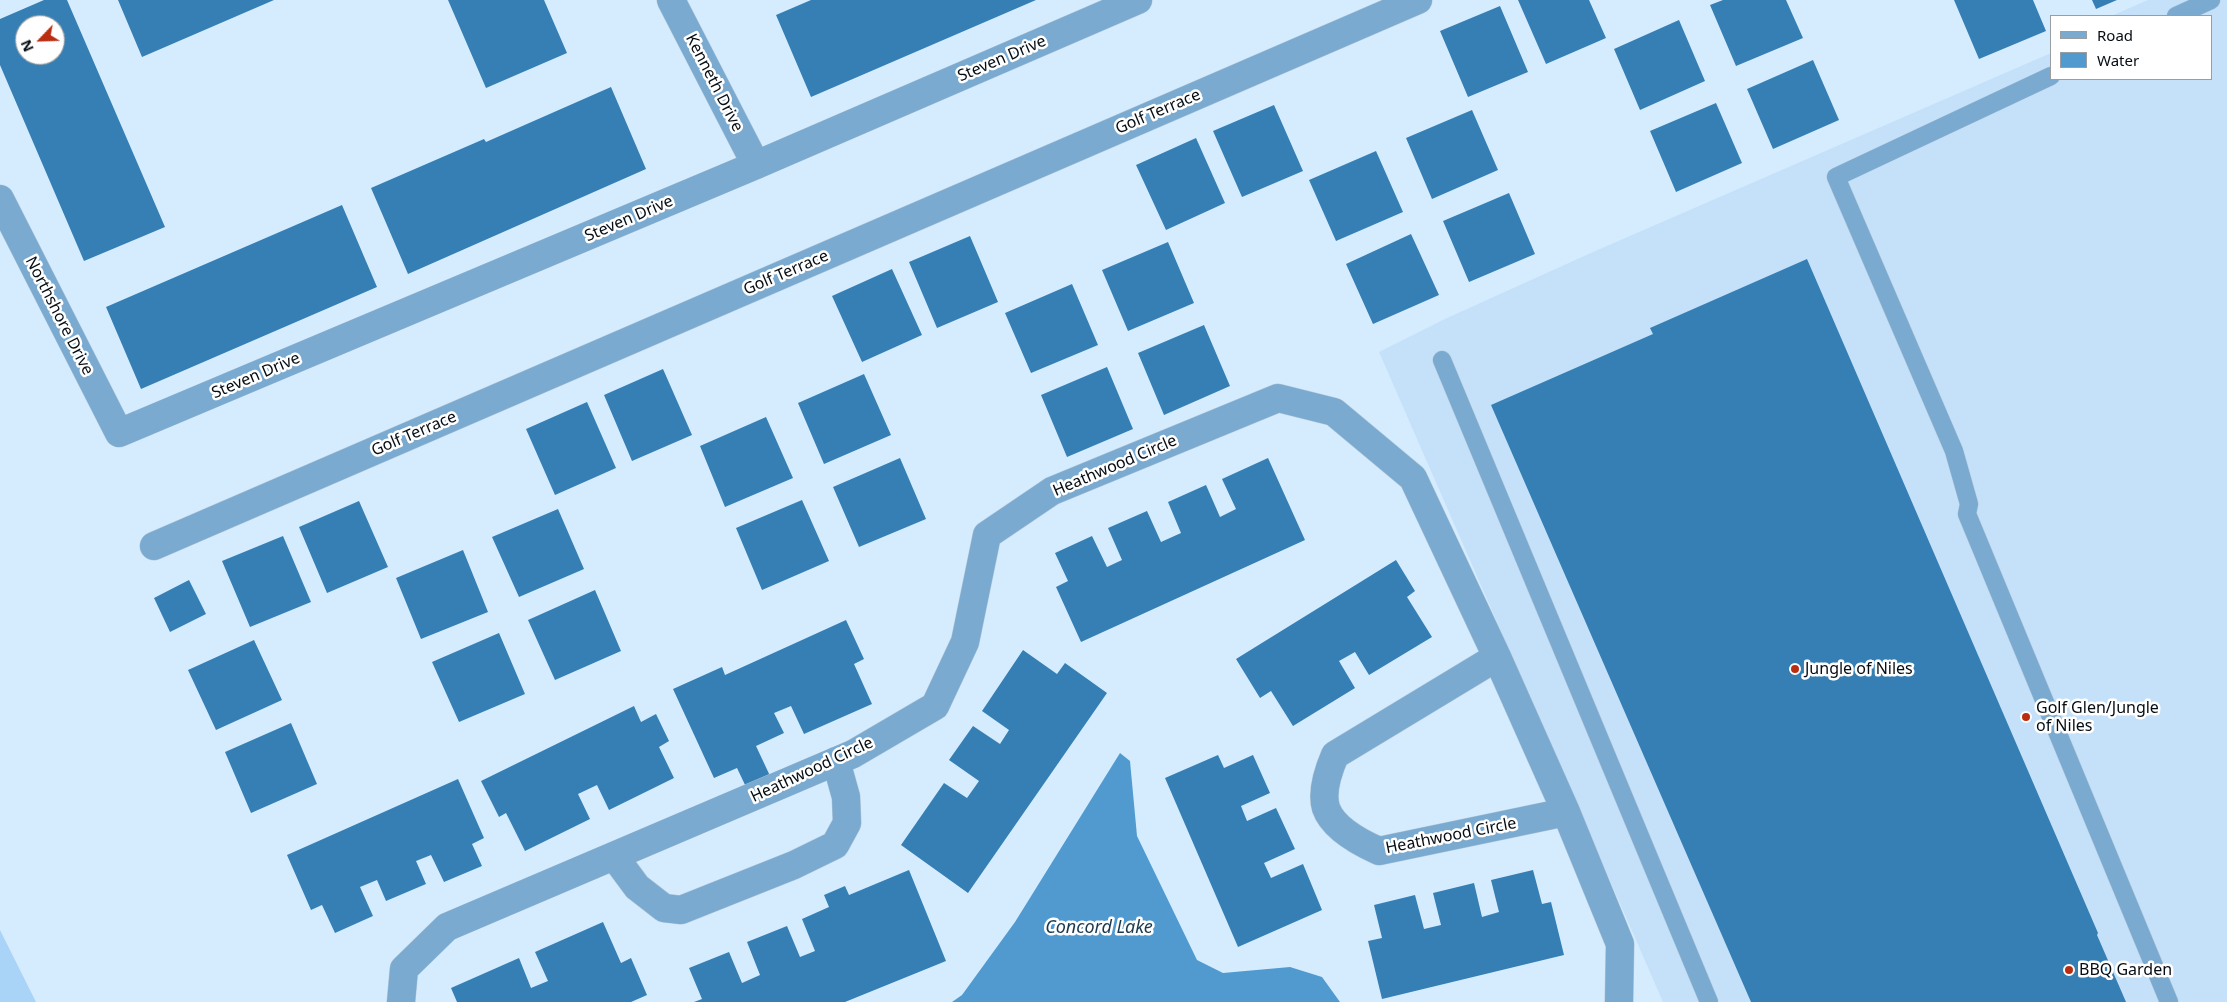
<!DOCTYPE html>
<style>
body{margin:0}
#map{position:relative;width:2227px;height:1002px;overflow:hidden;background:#d5ecff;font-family:"Noto Sans",sans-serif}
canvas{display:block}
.legend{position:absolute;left:2050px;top:15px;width:162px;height:65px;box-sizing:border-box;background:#fff;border:1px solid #9b9ea0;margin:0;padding:6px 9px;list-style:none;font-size:15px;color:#050c12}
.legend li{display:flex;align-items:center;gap:10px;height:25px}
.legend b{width:25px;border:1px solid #9b9ea0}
.north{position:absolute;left:15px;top:15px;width:50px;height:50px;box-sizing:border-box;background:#fff;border:1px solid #9b9ea0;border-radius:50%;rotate:246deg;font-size:14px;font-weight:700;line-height:20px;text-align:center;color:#050c12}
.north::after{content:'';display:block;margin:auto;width:18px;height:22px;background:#b92e11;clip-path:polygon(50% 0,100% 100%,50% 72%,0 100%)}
</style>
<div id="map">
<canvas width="2227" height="1002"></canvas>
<ul class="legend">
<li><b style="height:6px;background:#7aaad0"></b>Road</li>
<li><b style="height:14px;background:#519ad0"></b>Water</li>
</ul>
<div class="north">N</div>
</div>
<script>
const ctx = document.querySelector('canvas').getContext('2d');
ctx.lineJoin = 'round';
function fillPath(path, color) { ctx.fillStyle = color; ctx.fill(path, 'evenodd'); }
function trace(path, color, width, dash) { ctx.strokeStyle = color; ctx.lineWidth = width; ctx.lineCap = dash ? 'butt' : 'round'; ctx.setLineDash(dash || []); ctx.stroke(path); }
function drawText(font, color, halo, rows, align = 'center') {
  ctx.font = font + ' "Noto Sans",sans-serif'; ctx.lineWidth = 5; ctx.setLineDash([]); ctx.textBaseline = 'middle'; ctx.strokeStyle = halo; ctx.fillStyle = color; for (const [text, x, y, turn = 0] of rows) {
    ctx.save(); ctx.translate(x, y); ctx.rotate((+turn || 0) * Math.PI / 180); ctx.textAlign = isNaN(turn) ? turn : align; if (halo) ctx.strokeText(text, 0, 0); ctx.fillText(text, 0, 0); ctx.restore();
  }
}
const built = new Path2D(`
 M2148,0h79v1002h-564l-284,-650 68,-34 146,-66 458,-199v26h160v-63h-100z`);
const green = new Path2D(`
 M0,930l36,72h-36z`);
const water = new Path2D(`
 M1120,753l10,8 7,75 60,124 26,13 67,-6 32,10 18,25h-388l10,-7 53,-73z`);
const building = new Path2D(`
 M44,0h23l98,227 -81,34 -84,-196v-46zM25,25h30v30h-30z
 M118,0h156l-132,57z
 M448,0h96l23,53 -81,35z
 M811,0h225l-225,97 -35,-82z
 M1518,0h71l17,38 -60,26z
 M1723,0h63l17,38 -67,28 -26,-61z
 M1954,0h79l13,31 -67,28z
 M2092,0h25l-21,9z
 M1500,6l28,66 -60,25 -28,-66z
 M1679,20l26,61 -65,29 -26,-61z
 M1813,60l26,60 -66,29 -26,-60z
 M611,87l35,82 -238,105 -37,-86 113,-49 2,3z
 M1716,103l26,60 -66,29 -26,-61z
 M1274,105l29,66 -61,26 -29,-66z
 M1472,110l26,60 -66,29 -26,-61z
 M1196,138l29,65 -59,27 -30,-65z
 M1376,151l27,61 -67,29 -27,-61z
 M1509,193l26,61 -66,28 -26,-61z
 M342,205l35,82 -236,102 -35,-82z
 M1411,234l28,61 -66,29 -27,-60z
 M970,236l28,66 -61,26 -28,-66z
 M1168,242l26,61 -66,28 -26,-61z
 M1807,259l291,674 -1,2 29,67h-375l-260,-597 162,-71 -3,-6z
 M892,269l30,66 -60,27 -30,-66z
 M1072,284l26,61 -67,28 -26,-60z
 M1204,325l26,61 -66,29 -26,-62z
 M1107,367l26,62 -66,28 -26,-62z
 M663,369l29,66 -60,26 -28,-66z
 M864,374l27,61 -67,29 -26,-61z
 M587,402l29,66 -61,27 -29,-66z
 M766,417l27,61 -68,29 -25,-61z
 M900,458l26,61 -67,28 -26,-60z
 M1268,458l37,82 -224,102 -25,-55 12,-6 -13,-28 37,-17 15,31 15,-7 -14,-32 39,-17 14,31 20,-9 -13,-31 38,-17 14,32 16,-8 -14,-30z
 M802,500l27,61 -67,29 -26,-62z
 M359,501l29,66 -61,26 -28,-66z
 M558,509l26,60 -65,28 -27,-60z
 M283,536l28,66 -61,25 -28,-66z
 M463,550l25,62 -67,27 -25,-61z
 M1396,560l19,31 -8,6 25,40 -63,38 -14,-23 -16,9 16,27 -62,38 -22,-35 -11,7 -24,-39z
 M189,580l17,34 -36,18 -16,-34z
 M595,590l26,61 -66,29 -27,-60z
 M846,620l18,39 -10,5 18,40 -68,30 -13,-28 -17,7 10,20 -28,13 15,32 -24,11 -10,-21 -23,10 -41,-89 49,-22 3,8z
 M499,633l26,61 -66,28 -27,-60z
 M254,640l28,60 -66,30 -28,-60z
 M1023,650l34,24 8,-11 42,30 -139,200 -67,-48 43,-62 23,15 12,-17 -30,-21 24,-34 27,18 9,-14 -27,-19z
 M634,706l7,16 15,-8 13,27 -10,6 15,31 -65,32 -12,-25 -19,9 12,25 -65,32 -19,-38 -7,4 -18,-36z
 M291,723l26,61 -66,29 -26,-61z
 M1218,755l6,13 29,-13 17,38 -29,13 6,15 29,-13 19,41 -31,14 7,15 32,-14 19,46 -84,37 -73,-169z
 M458,779l26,59 -12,6 10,22 -38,16 -13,-27 -15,6 10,23 -40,17 -9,-21 -17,7 13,29 -38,17 -13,-28 -11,5 -24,-55z
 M909,870l37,91 -101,41h-151l8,-3 -13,-31 40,-16 13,31 18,-8 -13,-33 40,-16 13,31 15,-6 -13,-32 27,-12 -5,-12 21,-9 4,9z
 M1533,870l9,34 9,-2 13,53 -182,44 -14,-58 14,-3 -8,-33 41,-10 9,34 17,-4 -8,-32 41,-10 8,34 17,-5 -8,-32z
 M603,922l18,41 10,-5 16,37 -16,7h-174l-6,-14 68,-30 12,30 17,-7 -13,-29z`);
const lane = new Path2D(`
 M2176,16l35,-16
 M2051,76l-215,101 118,274 15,53 -2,10 202,488
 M1442,360l267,642`);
const street = new Path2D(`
 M671,0l85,165
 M0,199l119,234 637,-268 382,-165
 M154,546l1264,-546
 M1497,657l-162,98c-6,14 -14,37 -9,53 7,20 35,35 53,43l187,-39
 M614,856l23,31 27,21 17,2 113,-45 41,-20 12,-22 -1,-26 -10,-36
 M401,1002l3,-33 43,-42 406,-173 82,-48 30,-64 22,-107 65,-44 226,-93 56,14 79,66 84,179 69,155 54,132 -1,58`);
const markers = [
 [1795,669,5,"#b92e11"],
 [2026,717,5,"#b92e11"],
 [2069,970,5,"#b92e11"]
];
const streetNames = [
 ["Steven Drive",1002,59,-23],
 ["Kenneth Drive",714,83,63],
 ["Golf Terrace",1158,112,-23],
 ["Steven Drive",629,219,-23],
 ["Golf Terrace",786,273,-23],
 ["Northshore Drive",59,316,63],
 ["Steven Drive",256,376,-23],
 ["Golf Terrace",414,434,-23],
 ["Heathwood Circle",1115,466,-23],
 ["Heathwood Circle",812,770,-25],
 ["Heathwood Circle",1451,836,-11]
];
const poiNames = [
 ["Jungle of Niles",1805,669],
 ["Golf Glen/Jungle",2036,708],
 ["of Niles",2036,726],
 ["BBQ Garden",2079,970]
];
const waterNames = [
 ["Concord Lake",1099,928]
];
fillPath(built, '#c4e1f9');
fillPath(green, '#a9d4f7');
fillPath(water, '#519ad0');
fillPath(building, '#357fb4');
trace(lane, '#b4c8d9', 19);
trace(street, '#b4c8d9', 29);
trace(lane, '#7aaad0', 18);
trace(street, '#7aaad0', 28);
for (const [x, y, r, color] of markers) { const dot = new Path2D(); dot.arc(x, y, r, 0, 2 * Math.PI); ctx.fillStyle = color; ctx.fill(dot); trace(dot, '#fff', 2); }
drawText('16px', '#050c12', '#fff', streetNames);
drawText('16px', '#050c12', '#fff', poiNames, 'left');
drawText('italic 18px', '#193950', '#fff', waterNames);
</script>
